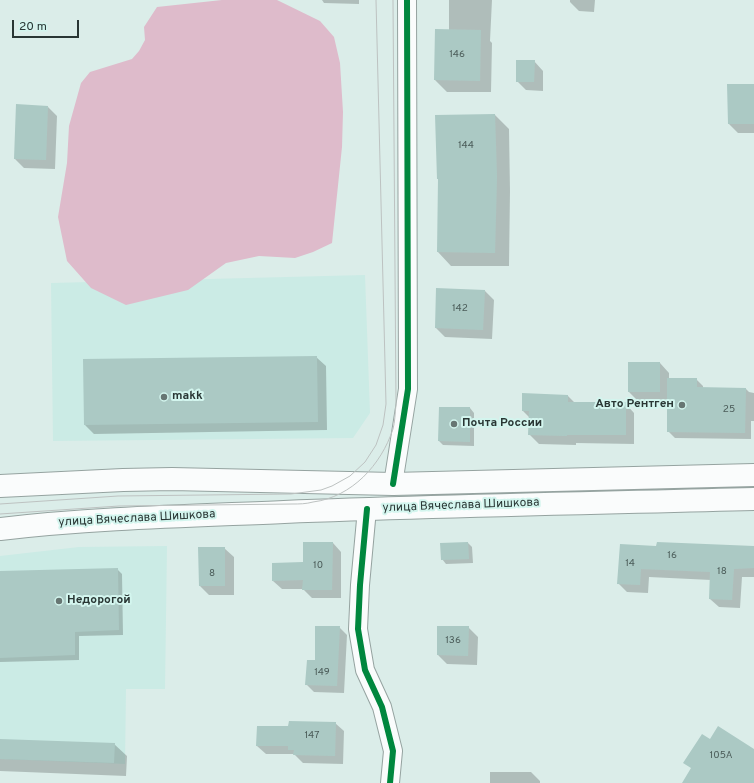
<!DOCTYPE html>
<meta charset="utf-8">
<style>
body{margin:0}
#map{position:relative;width:754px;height:783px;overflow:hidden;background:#dbede9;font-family:Overpass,sans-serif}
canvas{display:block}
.scale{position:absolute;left:12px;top:20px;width:67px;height:18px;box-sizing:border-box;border:2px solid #293634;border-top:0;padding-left:5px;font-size:12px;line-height:14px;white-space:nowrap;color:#293634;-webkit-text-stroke:3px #d3f5ee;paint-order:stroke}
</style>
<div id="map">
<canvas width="754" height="783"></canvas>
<div class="scale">20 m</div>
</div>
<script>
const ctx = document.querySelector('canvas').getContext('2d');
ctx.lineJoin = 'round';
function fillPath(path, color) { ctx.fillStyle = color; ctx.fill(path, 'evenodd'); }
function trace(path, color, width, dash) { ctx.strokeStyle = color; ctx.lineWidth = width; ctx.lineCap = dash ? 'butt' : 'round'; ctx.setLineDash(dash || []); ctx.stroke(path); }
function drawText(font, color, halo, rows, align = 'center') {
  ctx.font = font + ' Overpass,sans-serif'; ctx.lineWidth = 4; ctx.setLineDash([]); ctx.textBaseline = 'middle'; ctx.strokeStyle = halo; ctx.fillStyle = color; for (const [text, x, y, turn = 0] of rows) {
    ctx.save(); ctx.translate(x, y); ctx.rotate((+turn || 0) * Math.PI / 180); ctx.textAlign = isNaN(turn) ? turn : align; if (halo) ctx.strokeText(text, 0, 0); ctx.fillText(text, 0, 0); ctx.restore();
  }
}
const built = new Path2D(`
 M365,275l5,138 -17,25 -300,3 -2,-158z
 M167,546l-2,143h-39l-1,75 -125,-5v-203l79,-9z`);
const forest = new Path2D(`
 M222,0h55l43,21 14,16 6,26 3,49 -1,35 -10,96 -19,9 -18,6 -36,-2 -33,7 -38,27 -62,15 -35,-17 -24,-27 -9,-44 9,-54 2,-37 12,-43 9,-11 42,-13 7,-8 6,-11 -1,-13 13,-20z`);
const shadow = new Path2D(`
 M322,0h37v4l-35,-1z
 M449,0h43l-2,41 2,2 -1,49h-44l-12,-12 14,-50z
 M570,0h25l-1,12 -15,-1 -9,-9z
 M534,61l9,10v20l-17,-1 -9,-9z
 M754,85v48h-16l-9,-9z
 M48,107l9,9 -2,53 -31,-1 -9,-9z
 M495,115l14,14 1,62 -1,75h-58l-13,-14z
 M485,291l9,9 -2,39 -47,-2 -9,-9z
 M316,357l10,9 1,64 -233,4 -9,-9z
 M629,363h31l9,10v6h27l7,7v2h42l4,4 5,1v28h-3v18l-76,-1 -7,-7v-30h-30l-9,-9z
 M568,396l7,7h50l9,10v31l-58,-1v2l-37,-1 -10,-10 1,-16 -7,-7z
 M470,408l4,5v33l-31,-1 -4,-4z
 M333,543l8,9v46h-29l-9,-9h-21l-9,-8 31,-18z
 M468,543l4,4 1,16 -27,1 -4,-5z
 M754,546v31h-12l-2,31 -21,-1 -9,-8 1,-19 -62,-3 -1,16 -21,-1 -9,-9 39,-36z
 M224,548l10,9v38h-25l-9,-9z
 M117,569l5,5 1,61 -44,1v24l-79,2v-90z
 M339,627l8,8 -3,58 -30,-1 -8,-8 9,-23z
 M468,627l10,10 -1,28 -30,-1 -9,-9z
 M335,723l9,8 -1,33 -40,-1 -9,-9h-28l-9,-8 32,-19z
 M0,740l114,4 13,12 -1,20 -126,-5z
 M490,772h41l9,9v2h-50z`);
const building = new Path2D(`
 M435,29l46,1 -1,51 -46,-1z
 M516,60h19l-1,22h-18z
 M727,84h27v40h-26z
 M16,104l32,2 -2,54 -32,-1z
 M495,114l2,63 -2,76 -58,-1 1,-73h-1l-2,-64z
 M436,288l49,2 -2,40 -48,-2z
 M317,356l1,66 -234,3 -1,-66z
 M628,362h32v30h-32z
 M667,378h30v9l49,1 -1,45 -78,-1z
 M522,393l46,2v7h58v33h-59v1l-39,-1 1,-24h-7z
 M439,407h31v35l-32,-1z
 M303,542h30l-1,48h-30l1,-10 -31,1v-18l31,-1z
 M468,542l1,17 -28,1 -1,-17z
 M657,542l97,4v22l-20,1 -2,31 -23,-1 1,-27 -69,-3 -1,16 -23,-1 3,-40 36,2z
 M198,547h27v39h-26z
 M118,568l1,62 -44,2v23l-75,3v-87z
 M315,626h25l-3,60 -32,-1 2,-25h8z
 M437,626h32l-1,30 -31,-1z
 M289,721l47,1 -1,34 -42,-1 1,-5h-6v-4h-32l1,-20h31z
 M718,726l36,23v34h-72l9,-15 -8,-5 19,-29 8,5z
 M0,739l115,4 -1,20 -114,-4z`);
const minor = new Path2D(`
 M393,484l15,-95 -1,-389
 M367,509l-7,76 -2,44 7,41 17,37 11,44 -3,32`);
const primary = new Path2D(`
 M0,486l123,-6 49,-1 221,5 361,-9
 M0,529c94,-11 189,-13 284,-17 157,-6 313,-9 470,-13`);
const tram = new Path2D(`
 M0,504l118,-8 173,-2 30,-4 11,-4 18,-10 15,-14 11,-17 7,-20 3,-21 -10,-404
 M0,514l119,-8 173,-2c7,0 14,0 21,-2 39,-5 68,-37 80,-73 2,-7 2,-16 3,-24l-3,-405`);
const cycleway = new Path2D(`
 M393,484l15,-95 -1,-389
 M367,509l-7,76 -2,44 7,41 17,37 11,44 -3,32`);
const markers = [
 [164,397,4,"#677673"],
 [682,405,4,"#677673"],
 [454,424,4,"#677673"],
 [59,601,4,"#677673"]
];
const numberNames = [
 ["146",457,55],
 ["144",466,146],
 ["142",460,309],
 ["25",729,410],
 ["16",672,556],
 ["14",630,564],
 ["10",318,566],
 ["18",722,572],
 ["8",212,574],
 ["136",453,641],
 ["149",322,673],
 ["147",312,736],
 ["105А",721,756]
];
const poiNames = [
 ["makk",172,397],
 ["Авто Рентген",674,405,"right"],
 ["Почта России",462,424],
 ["Недорогой",67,601]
];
const streetNames = [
 ["улица Вячеслава Шишкова",461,506,-2],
 ["улица Вячеслава Шишкова",137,519,-3]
];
fillPath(built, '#cbebe5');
fillPath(forest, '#debbcb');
fillPath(shadow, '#0003');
fillPath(building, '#abc9c4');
trace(minor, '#95a3a0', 20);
trace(primary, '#95a3a0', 24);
trace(minor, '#fafcfc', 18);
trace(primary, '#fafcfc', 22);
trace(tram, '#bdc2c1', 1);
trace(cycleway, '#00873e', 6);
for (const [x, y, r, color] of markers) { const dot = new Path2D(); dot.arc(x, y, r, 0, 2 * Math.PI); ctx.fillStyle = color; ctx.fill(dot); trace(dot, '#d3f5ee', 1.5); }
drawText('10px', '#4a5b58', null, numberNames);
drawText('bold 12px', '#293634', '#d3f5ee', poiNames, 'left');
drawText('12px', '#293634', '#d3f5ee', streetNames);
</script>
